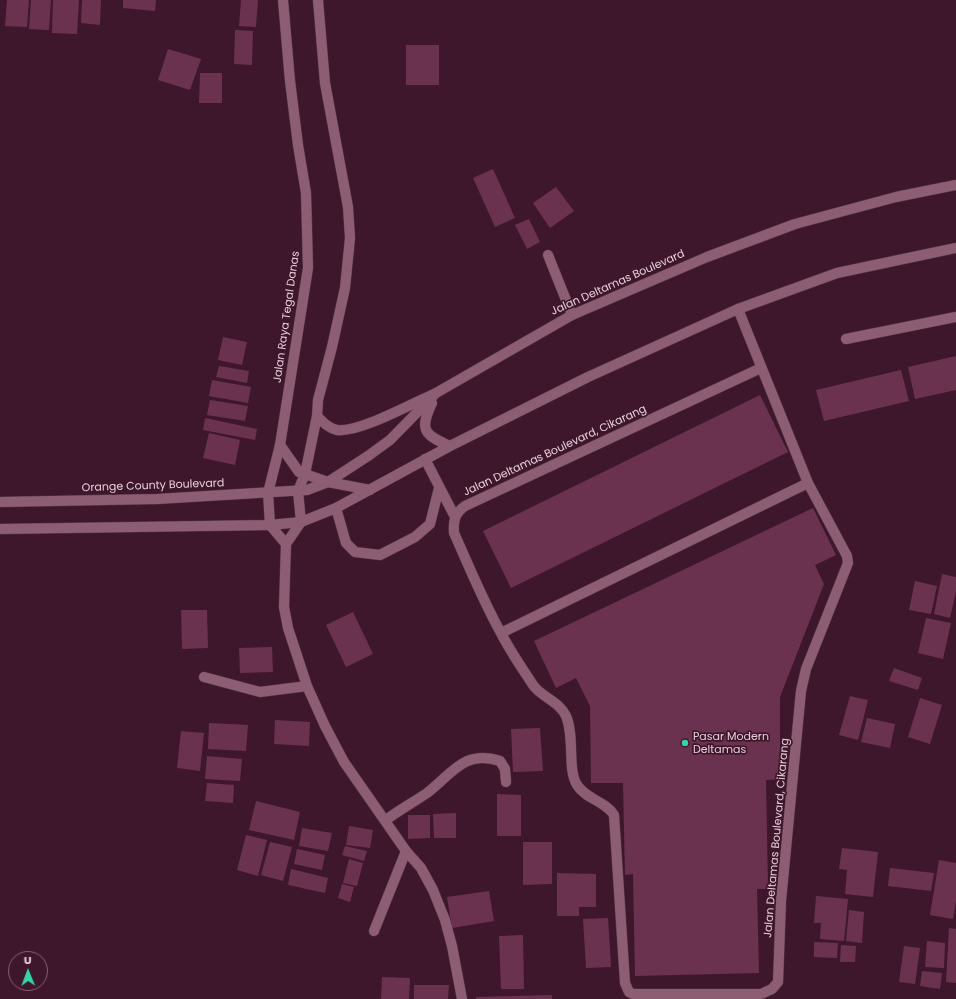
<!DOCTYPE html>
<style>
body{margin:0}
#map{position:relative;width:956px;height:999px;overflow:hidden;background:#3f172c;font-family:Poppins,sans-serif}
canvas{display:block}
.north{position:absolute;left:8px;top:951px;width:40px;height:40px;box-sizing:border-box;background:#3f172c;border:1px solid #836071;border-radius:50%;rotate:359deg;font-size:11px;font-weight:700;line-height:16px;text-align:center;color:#e8cdd9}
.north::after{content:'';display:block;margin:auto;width:14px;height:18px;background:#33d4a8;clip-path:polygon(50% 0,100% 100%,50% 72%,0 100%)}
</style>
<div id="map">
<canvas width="956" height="999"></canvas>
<div class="north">U</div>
</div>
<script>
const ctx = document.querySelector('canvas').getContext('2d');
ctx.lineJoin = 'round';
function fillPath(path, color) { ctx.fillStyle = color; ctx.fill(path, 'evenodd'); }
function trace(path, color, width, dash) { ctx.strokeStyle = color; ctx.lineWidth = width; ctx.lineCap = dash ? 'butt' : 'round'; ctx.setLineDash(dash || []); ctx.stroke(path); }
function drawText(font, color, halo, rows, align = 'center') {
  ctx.font = font + ' Poppins,sans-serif'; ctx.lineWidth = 3.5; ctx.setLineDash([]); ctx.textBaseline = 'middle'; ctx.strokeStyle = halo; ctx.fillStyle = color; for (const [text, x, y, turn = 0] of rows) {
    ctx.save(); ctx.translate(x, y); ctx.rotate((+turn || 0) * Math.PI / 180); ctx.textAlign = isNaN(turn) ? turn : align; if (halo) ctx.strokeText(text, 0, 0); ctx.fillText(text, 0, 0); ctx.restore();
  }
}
const building = new Path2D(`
 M7,0h22l-2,27 -22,-1z
 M31,0h20l-2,30 -20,-1z
 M53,0h26l-2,34 -25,-1z
 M82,0h19l-1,25 -19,-2z
 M123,0h33l-1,11 -32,-3z
 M241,0h17l-2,27 -17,-1z
 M235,30l18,1 -1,34 -18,-1z
 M406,45h33v40h-33z
 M168,49l33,10 -11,31 -32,-10z
 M200,73h22v30h-23z
 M493,169l22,49 -20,9 -22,-49z
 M556,187l18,24 -24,17 -17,-25z
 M529,219l11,23 -13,7 -12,-24z
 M223,337l24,5 -5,23 -24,-5z
 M956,356v34l-41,9 -7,-32z
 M219,366l30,5 -2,12 -31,-6z
 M901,370l8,31 -85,20 -8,-31z
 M212,380l39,7 -3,16 -39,-7z
 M760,395l28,57 -277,136 -28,-57z
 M210,400l38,6 -3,15 -38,-6z
 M205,418l52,11 -2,11 -52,-10z
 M209,433l31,7 -5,25 -32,-7z
 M813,508l23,47 -21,10 9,19 -44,113v82l-14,1 2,109h-11l2,84 -124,3 -2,-102 -8,1 -2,-92h-32l-1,-77 -14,-28 -20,10 -22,-47z
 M942,574l14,3v14l-6,27 -16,-4z
 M915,581l22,5 -6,28 -22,-4z
 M181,610h26l1,38 -26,1z
 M353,612l20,42 -27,13 -20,-42z
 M926,618l25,5 -8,36 -25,-6z
 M272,647l1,25 -33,1 -1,-25z
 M894,668l28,10 -4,12 -29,-9z
 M850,696l18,4 -10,40 -19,-5z
 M920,698l22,7 -12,39 -22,-7z
 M867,718l28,6 -5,24 -29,-6z
 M275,720l35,2 -1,24 -35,-2z
 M209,723l39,2 -2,26 -38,-2z
 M540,728l3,43 -30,1 -2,-43z
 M181,731l23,2 -4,38 -23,-3z
 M207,756l35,3 -2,22 -35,-2z
 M207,783l27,2 -1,18 -28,-2z
 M497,794l24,1v41h-24z
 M256,801l44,11 -6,28 -45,-10z
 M456,813v25h-22l-1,-24z
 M408,815h22v23l-22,1z
 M349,826l24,4 -3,18 -24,-3z
 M302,828l30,5 -4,18 -29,-5z
 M246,835l21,5 -9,36 -21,-6z
 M270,842l22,5 -9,34 -22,-6z
 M523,842h29v42l-29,1z
 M345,846l22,5 -3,10 -22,-6z
 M842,848l36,4 -5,45 -28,-3 2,-24 -8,-1z
 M297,849l28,6 -3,15 -28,-6z
 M349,859l14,4 -6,23 -14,-3z
 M939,860l17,3v38l-3,18 -23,-4z
 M890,868l44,5 -3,18 -43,-5z
 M291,869l37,9 -3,15 -37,-8z
 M557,873l39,1v33h-17v9h-22z
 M342,884l12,3 -4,15 -12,-4z
 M489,891l5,30 -42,7 -5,-31z
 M816,896l32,3 -4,42 -24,-2 1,-16h-7z
 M849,910l15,2 -2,31 -16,-2z
 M608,918l3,49 -25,1 -3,-49z
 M949,928l7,1v54l-10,-1z
 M523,935l1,54h-23l-2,-53z
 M927,941l18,2 -1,25 -19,-1z
 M814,942l24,1 -1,15 -23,-1z
 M841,945l15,1 -1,16h-15z
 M904,946l16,2 -5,36 -16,-2z
 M922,971l20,2 -2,16 -20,-3z
 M382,977l28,1 -1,21h-28z
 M414,985h35l-1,14h-34z
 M552,995v4h-76v-2z`);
const service = new Path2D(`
 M548,255l24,60
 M738,309l70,174 39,73 1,7 -42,106 -5,22 -20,210 -3,81 -6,7 -11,5h-128l-4,-2 -4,-9 -11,-168c-9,-14 -28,-16 -37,-30 -10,-16 -2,-48 -11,-69 -7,-15 -25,-19 -33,-31 -11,-17 -23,-34 -32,-52 -18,-32 -32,-67 -47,-100 -1,-12 1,-20 11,-27l296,-138
 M425,459l30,58
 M336,508l10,35 9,9 25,3 35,-18 15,-13 9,-36
 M501,633l307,-150
 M374,931l32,-80`);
const minor = new Path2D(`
 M846,339l110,-22
 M301,522l-15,22 -2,63 4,21 19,58 18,40 19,36 62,89 15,17 12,22 12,30 7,26 10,53
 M270,525l16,19
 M204,677l56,15 47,-6
 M386,820c13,-10 28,-18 41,-27 25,-19 37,-44 73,-32l5,8 1,13`);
const tertiary = new Path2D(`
 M318,0l7,83 23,124 2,31 -5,50 -13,59 -14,53 -1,16c6,6 11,12 20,14 22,3 76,-27 99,-37
 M301,522l-3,-31 7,-17 12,-58
 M270,525l-2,-32 12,-48 28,-177 -2,-75 -8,-48 -8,-64 -7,-81`);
const secondary = new Path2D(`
 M432,403c-13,27 -8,32 18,43
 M280,445l19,27 29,10 42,8
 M0,502l157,-3 150,-9 21,-8 40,-26 22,-16 46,-47 136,-78 135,-58 88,-33 101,-27 60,-12
 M0,529l270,-4 31,-3 35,-14 114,-62 138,-69 150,-68 99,-36 119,-25`);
const markers = [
 [685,743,4,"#33d4a8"]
];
const streetNames = [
 ["Jalan Deltamas Boulevard",618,283,-24],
 ["Jalan Raya Tegal Danas",287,317,-82],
 ["Jalan Deltamas Boulevard, Cikarang",555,451,-25],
 ["Orange County Boulevard",153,486,-2],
 ["Jalan Deltamas Boulevard, Cikarang",777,838,-85]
];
const poiNames = [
 ["Pasar Modern",693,737],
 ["Deltamas",693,750]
];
fillPath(building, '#6b324f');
trace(service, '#573648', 11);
trace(minor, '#573648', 11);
trace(tertiary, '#573648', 11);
trace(secondary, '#573648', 11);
trace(service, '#8d5d74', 10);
trace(minor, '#8d5d74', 10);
trace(tertiary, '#8d5d74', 10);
trace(secondary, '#8d5d74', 10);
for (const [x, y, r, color] of markers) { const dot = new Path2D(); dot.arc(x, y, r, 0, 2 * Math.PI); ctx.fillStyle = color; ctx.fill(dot); trace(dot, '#3f172c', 1.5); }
drawText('11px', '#e8cdd9', '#3f172c', streetNames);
drawText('11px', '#e8cdd9', '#3f172c', poiNames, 'left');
</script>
